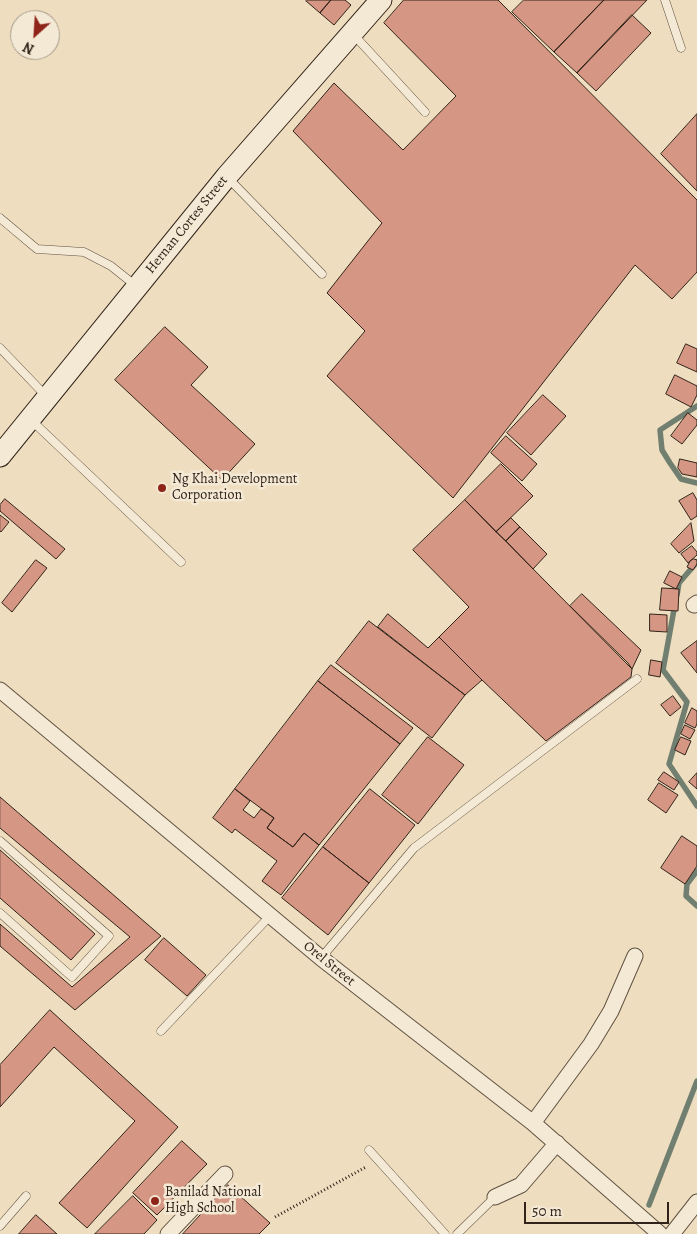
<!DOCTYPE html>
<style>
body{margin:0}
#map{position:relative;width:697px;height:1234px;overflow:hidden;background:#eeddbf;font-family:Alegreya,serif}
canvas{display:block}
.north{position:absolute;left:10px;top:10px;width:50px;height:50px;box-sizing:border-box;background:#f4e9d5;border:1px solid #a69a8a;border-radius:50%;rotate:206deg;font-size:14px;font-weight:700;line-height:20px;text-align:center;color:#312319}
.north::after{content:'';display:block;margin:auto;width:18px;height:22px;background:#8f2418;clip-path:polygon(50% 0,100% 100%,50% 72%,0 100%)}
.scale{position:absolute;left:524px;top:1202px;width:145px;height:22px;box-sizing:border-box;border:2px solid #312319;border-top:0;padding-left:6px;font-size:15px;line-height:18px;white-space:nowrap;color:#312319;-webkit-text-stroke:4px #f4e9d5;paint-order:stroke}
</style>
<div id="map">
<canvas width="697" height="1234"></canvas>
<div class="north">N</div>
<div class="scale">50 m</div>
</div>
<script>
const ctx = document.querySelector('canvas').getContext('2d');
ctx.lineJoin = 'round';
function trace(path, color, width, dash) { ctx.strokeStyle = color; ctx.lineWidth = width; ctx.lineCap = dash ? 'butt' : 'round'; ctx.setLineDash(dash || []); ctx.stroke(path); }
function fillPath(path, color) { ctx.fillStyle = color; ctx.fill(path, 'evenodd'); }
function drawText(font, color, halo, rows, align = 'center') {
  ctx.font = font + ' Alegreya,serif'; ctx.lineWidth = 5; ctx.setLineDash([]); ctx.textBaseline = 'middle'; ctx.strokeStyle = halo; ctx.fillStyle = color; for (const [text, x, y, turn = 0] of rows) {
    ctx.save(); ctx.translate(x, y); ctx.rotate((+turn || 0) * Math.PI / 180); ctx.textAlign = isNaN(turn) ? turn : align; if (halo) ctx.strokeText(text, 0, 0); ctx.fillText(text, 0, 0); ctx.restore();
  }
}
const stream = new Path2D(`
 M697,406l-37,24 2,20 8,13 11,16 16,4
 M677,595l2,-12 18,-21
 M675,604l-12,66 24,32 -18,62 28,42
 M697,871l-10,13 -1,12 11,10
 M649,1205l48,-124`);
const building = new Path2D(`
 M307,0h24l-11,13 -14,-12z
 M331,0h14l6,5 -17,20 -14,-12z
 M404,0h94l199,200v72l-25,27 -37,-34 -182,233 -126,-122 38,-45 -38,-38 55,-70 -89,-92 41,-48 69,67 53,-54 -72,-73z
 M524,0h80l-50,52 -42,-40z
 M604,0h43l-70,73 -23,-21z
 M632,15l19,18 -55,58 -19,-18z
 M697,114v77l-36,-37z
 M165,327l43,40 -17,18 64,59 -33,36 -107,-100z
 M686,344l11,5v23l-20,-9z
 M675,375l22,11v9l-6,12 -25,-13z
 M543,395l23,21 -35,39 -24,-22z
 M688,413l9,7v5l-15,19 -11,-8z
 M506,436l31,28 -15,17 -31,-28z
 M680,459l17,4v14l-15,-3 -4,-6z
 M501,464l32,32 -37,36 -31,-32z
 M693,493l4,7v16l-6,4 -12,-19z
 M5,499l60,50 -9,10 -56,-48v-6z
 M465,500l167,169 -1,8 -85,64 -64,-61 -43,-43 30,-30 -56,-57z
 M0,515l9,7 -8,10 -1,-1z
 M511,518l9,9 -14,14 -10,-9z
 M691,523l3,18 -15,12 -8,-9z
 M520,527l27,27 -14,15 -27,-28z
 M692,546l5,6v3l-9,8 -7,-9z
 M694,559l3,1v4l-4,6 -6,-3 3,-6z
 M36,560l11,8 -35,44 -10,-9z
 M670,571l12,6 -6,12 -12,-6z
 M662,588l17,1 -1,22 -18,-1z
 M582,594l59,56 -9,19 -4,-6 -58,-57z
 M388,614l40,34 11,-11 43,43 -17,15 -87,-68z
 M650,614l17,1v17l-17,-1z
 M369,621l96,74 -33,43 -96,-75z
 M697,641v32l-16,-20z
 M651,660l11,2 -2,15 -11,-2z
 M331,665l82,63 -13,16 -82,-63z
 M318,681l82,63 -81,101 -15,-12 -11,14 -26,-19 7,-10 -39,-29z
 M673,696l8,11 -11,9 -9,-11z
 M692,708l5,3v13l-2,4 -10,-5z
 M685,725l10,5 -5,9 -9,-5z
 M428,737l36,28 -46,59 -36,-29z
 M681,737l10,4 -6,14 -10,-5z
 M664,772l15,10 -5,8 -16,-10z
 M697,773v16l-8,-7z
 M659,783l19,12 -12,18 -18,-13z
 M235,789l15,12 -7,9 11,8 7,-9 13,9 -7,10 26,19 11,-14 15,12 -38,50 -19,-14 15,-20 -42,-32 -3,4 -19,-15z
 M370,789l45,36 -46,58 -46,-36z
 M0,797l161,139 -86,74 -75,-64v-22l72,63 58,-50 -130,-109z
 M682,836l15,10v20l-12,18 -24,-16z
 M323,847l46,36 -41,52 -46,-37z
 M0,850l95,84 -24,26 -71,-62z
 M164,938l42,37 -19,21 -42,-36z
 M50,1010l128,117 -91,101 -28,-25 76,-82 -81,-74 -54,60v-42z
 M182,1141l25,23 -50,51 -24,-22z
 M228,1185l42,38 -11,11h-76z
 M133,1196l24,24 -13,14h-49z
 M36,1215l21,19h-38z`);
const path = new Path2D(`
 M275,1217l91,-50`);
const lane = new Path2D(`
 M665,0l16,48
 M353,34l72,78
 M227,177l95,97
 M0,218l37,31 47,3 27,14 25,20
 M0,348l46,48
 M30,419l151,143
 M0,841l109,95 -37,41 -72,-64
 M321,958l93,-110 223,-169
 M161,1031l109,-115
 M369,1150l76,84
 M0,1226l26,-30
 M457,1234l38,-37`);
const street = new Path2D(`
 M694,605l3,-2
 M0,690l321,268 212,165 127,111
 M533,1123l58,-79 20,-33 24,-55
 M495,1197l26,-12 36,-42
 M168,1234l57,-60
 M672,1234l25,-32`);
const secondary = new Path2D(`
 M0,456l227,-280 154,-176`);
const markers = [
 [162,488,5,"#8f2418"],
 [155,1201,5,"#8f2418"]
];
const streetNames = [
 ["Hernan Cortes Street",187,225,-51],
 ["Orel Street",329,964,39]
];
const poiNames = [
 ["Ng Khai Development",172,480],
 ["Corporation",172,496],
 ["Banilad National",165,1193],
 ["High School",165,1209]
];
trace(stream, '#717f71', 5.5);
fillPath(building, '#d69684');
trace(building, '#312319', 1);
trace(lane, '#605242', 9);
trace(street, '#605242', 17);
trace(secondary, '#312319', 23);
trace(path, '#312319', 3, [1, 2.5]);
trace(lane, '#f4e9d5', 8);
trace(street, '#f4e9d5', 15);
trace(secondary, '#f4e9d5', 21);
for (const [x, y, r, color] of markers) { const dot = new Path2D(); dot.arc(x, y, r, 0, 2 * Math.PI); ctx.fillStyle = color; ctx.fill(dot); trace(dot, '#f4e9d5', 2); }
drawText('14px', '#312319', '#f4e9d5', streetNames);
drawText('14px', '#312319', '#f4e9d5', poiNames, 'left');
</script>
